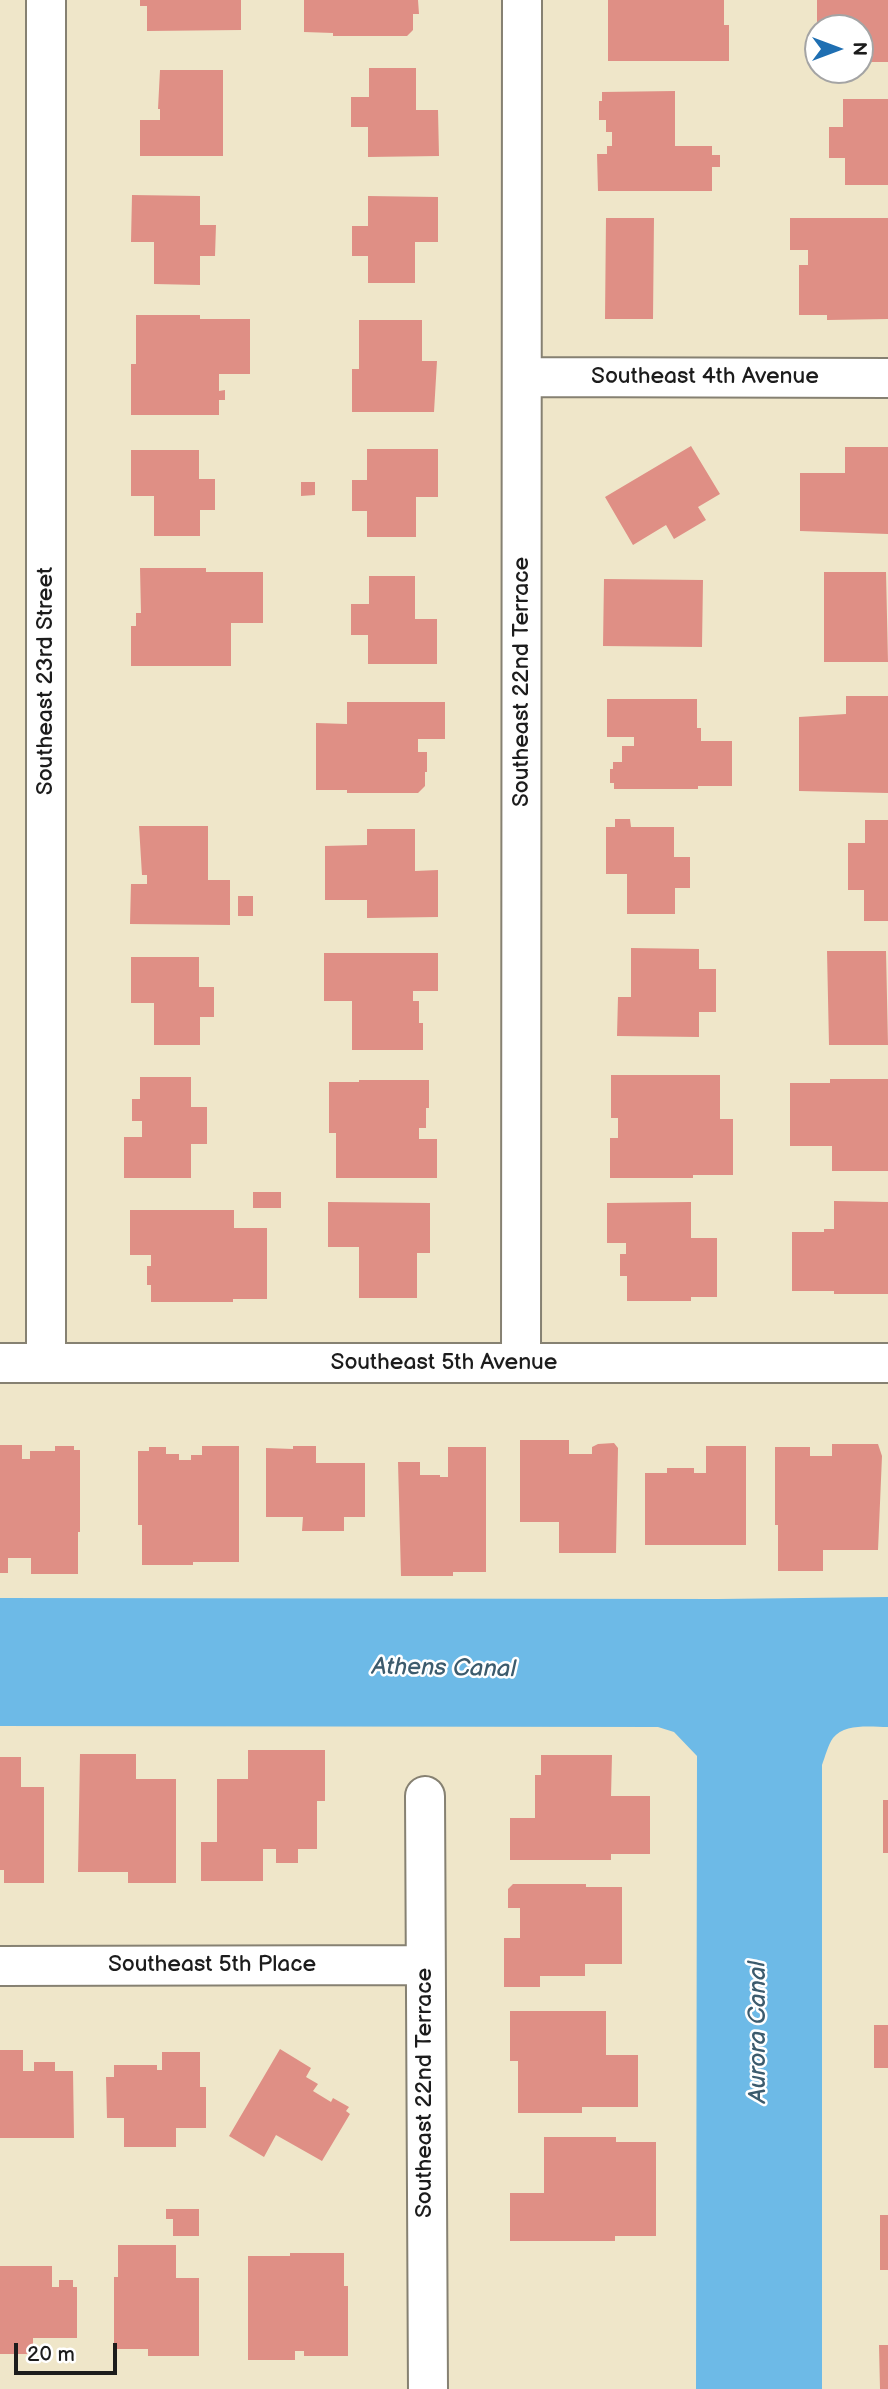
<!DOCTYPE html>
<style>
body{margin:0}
#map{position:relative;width:888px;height:2389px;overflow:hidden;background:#efe6c9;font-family:"Balsamiq Sans",sans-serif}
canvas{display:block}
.north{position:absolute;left:804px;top:14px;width:70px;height:70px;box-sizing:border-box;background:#fff;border:2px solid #a4a4a4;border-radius:50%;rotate:90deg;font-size:19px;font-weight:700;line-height:28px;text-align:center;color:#1c1c1c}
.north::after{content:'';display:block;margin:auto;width:24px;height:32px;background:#1f6fb2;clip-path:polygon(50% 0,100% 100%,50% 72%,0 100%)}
.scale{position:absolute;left:14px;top:2343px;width:103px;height:32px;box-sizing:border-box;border:4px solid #1c1c1c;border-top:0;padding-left:9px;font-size:21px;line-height:24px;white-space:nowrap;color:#1c1c1c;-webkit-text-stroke:5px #fff;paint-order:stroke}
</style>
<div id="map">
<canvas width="888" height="2389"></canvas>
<div class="north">N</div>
<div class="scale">20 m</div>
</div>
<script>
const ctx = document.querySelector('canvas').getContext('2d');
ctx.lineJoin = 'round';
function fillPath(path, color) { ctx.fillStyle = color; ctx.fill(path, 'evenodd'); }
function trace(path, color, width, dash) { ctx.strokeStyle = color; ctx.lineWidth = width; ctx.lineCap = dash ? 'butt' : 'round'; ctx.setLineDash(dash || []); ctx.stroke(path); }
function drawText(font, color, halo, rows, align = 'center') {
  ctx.font = font + ' "Balsamiq Sans",sans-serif'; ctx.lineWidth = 5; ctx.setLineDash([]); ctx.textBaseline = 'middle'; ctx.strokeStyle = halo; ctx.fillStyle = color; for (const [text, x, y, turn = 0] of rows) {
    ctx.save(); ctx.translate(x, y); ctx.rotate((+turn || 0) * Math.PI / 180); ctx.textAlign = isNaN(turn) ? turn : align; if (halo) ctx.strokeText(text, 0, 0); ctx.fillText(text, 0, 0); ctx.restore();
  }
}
const water = new Path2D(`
 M888,1597v130c-17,0 -43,-4 -55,11 -5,7 -8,19 -11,27v624h-126l1,-633 -23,-24 -16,-5 -658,-1v-128l718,1z`);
const building = new Path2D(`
 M140,0h101v30l-94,1v-25h-7z
 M304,0h114l1,14h-6v16l-6,6h-74v-3l-29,-1z
 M608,0h116v25h5v36h-121z
 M817,0h71v62h-28v-34h-43z
 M369,68h47v42h22l1,46 -71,1v-30h-17v-30h18z
 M160,70h63v86h-83v-36h20v-11h-2z
 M675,91v55h37v9h8v12h-8v24h-114l-1,-37h10v-8h5v-14h-6v-12h-7v-19h3v-9z
 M843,99h45v86h-43v-27h-16v-31h14z
 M132,195l68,1v29h16l-1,31h-15v29l-46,-1v-42h-23z
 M368,196l70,1v45h-23v41h-47v-27h-16v-30h16z
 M606,218h48l-1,101h-48z
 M790,218h98v101l-61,1v-5h-28v-50h9v-15h-18z
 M136,315h64v4h50v55h-31v17l6,-1v10h-6v15h-88v-51h5z
 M359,320h63v41h15l-3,51h-82v-43h7z
 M691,446l29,48 -22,13 8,13 -32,19 -8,-14 -33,20 -28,-48z
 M845,447h43v87l-88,-3v-58h45z
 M367,449h71v48h-22v40h-49v-26h-15v-31h15z
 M131,450h68v29h16v31h-15v26h-46v-40h-23z
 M301,482h14v13l-14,1z
 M140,568h66v4h57v51h-32v43h-100v-40h5v-13h5z
 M824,572h62l2,90h-64z
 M369,576h46v43h22v45h-69v-29h-17v-31h18z
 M604,579l99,1 -1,67 -99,-1z
 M846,696h42v97l-89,-2v-74l47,-3z
 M607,699h90v29h4v13h31v45h-34v3h-84v-6h-4v-14h3v-7h9v-16h12v-9h-27z
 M347,702h98v37h-27v13h9v20h-2v14l-7,7h-71v-3h-31v-67l31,1z
 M615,819h15l1,8h43v30h16v31h-15v26h-48v-40h-21v-47h9z
 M865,820h23v101h-24v-31h-16v-47h17z
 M139,826h69v54h22v45l-100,-1 1,-40h16v-9h-5z
 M367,829h48v42l23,-1v47l-71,1v-18h-42v-54l42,-1z
 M238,896h15v20h-15z
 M631,948l68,1v20h17v43h-17v25l-82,-1 1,-39h13z
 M827,951h59l2,94h-59z
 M324,953h114v38h-25v10h6v22h4v27h-71v-49h-28z
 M131,957h68v30h15v30h-14v28h-46v-42h-23z
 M611,1075h109v44h13v56h-40v3h-83v-40h8v-20h-7z
 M140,1077h51v30h16v37h-16v34h-67v-41h18v-16h-10v-22h8z
 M830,1079h58v92h-56v-25h-42v-63h40z
 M359,1080h70v28h-3v20h-7v11h18v39h-101v-45h-7v-51h30z
 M253,1192h28v16h-28z
 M834,1201l54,1v92h-54v-3h-42v-59h32v-3h10z
 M328,1202l102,1v50h-13v45h-58v-51h-31z
 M691,1202v36h26v59h-26v4h-64v-25h-7v-22h6v-11h-19v-40z
 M130,1210h104v18h33v71h-34v3h-82v-17h-4v-19h4v-11h-21z
 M520,1440h49v14h23v-7l6,-3 16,-1 4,5 -2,105h-57v-31h-39z
 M832,1444h46l4,12 -4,94h-55v21h-45v-46h-3v-78h35v9h22z
 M0,1445h22v14h8v-8h25v-5h19v4h6v82h-2v42h-47v-16h-23v15h-8z
 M202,1446h37v116h-46v3h-51v-40h-4v-74h11v-4h17v7h13v6h12v-5h11z
 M293,1446h23v17h49v54h-21v14h-42l1,-14h-37v-69l27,1z
 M706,1446h40v99h-101v-72h22v-5h27v5h12z
 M448,1447h38v125h-33v4h-52l-3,-114h22v13h20v2h8z
 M248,1750h77v51h-8v48h-19v14h-22v-14h-13v32h-62v-39h16v-63h31z
 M80,1754h56v25h40v104h-48v-11h-50z
 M541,1755h71l-1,41h39v58h-39v6h-101v-42h25v-43h6z
 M0,1757h21v30h23v96h-40v-13h-4z
 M883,1800h5v53h-5z
 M513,1884h73v3h36v77h-37v12h-45v11h-36v-49h16v-30h-12v-19z
 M510,2011h96v44h32v52h-56v6h-64v-52h-8z
 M874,2025h14v43h-14z
 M280,2049l31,19 -5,9 12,7 -5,7 18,11 2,-4 16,9 -3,4 4,3 -28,47 -46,-26 -12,22 -35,-21z
 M0,2050h23v21h11v-9h21v9h18l1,67h-74z
 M162,2052h38v35h6v41h-30v19h-52v-29h-17l-1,-41h8v-12h43v5h5z
 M544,2137h72v5h40v94h-41v5h-105v-48h34z
 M166,2209h33v27h-26v-17h-7z
 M880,2215h8v55h-8z
 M118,2245h58v33h23v78h-51v-7h-34v-72h4z
 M290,2253h54v33h4v70h-44v-5h-9v9h-47v-104h42z
 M0,2266h52v21h7v-7h14v7h4v51h-44v16h-33z
 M879,2345h9v44h-8z`);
const street = new Path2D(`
 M46,0v1363
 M522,377l366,1
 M0,1363h888
 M521,1363l1,-1363
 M425,1796l3,593
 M0,1966l425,-1`);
const streetNames = [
 ["Southeast 4th Avenue",705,377],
 ["Southeast 23rd Street",46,681,-90],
 ["Southeast 22nd Terrace",522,682,-90],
 ["Southeast 5th Avenue",444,1363],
 ["Southeast 5th Place",212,1965],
 ["Southeast 22nd Terrace",425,2093,-90]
];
const waterNames = [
 ["Athens Canal",444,1669,1],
 ["Aurora Canal",759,2032,-90]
];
fillPath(water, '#6dbae7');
fillPath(building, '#df8f85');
trace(street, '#868172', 42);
trace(street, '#fff', 38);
drawText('23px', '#1c1c1c', '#fff', streetNames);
drawText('italic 24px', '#3c5b6d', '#fff', waterNames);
</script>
